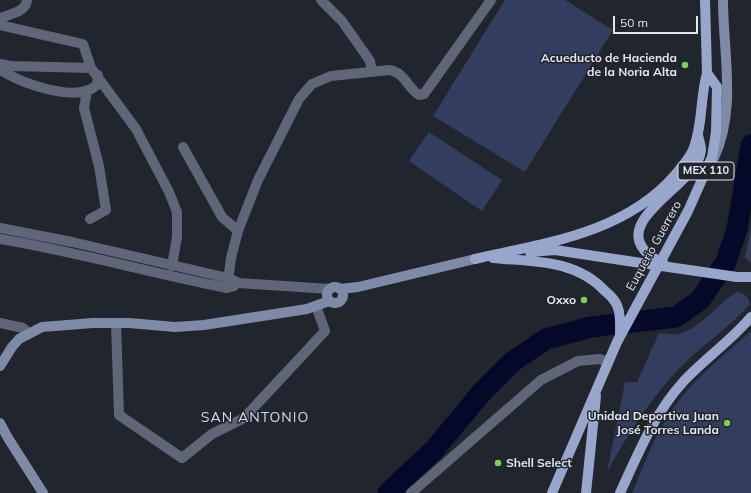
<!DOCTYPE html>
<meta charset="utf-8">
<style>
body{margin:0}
#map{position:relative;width:751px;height:493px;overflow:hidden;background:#21252e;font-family:Mulish,sans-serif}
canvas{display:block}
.scale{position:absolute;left:613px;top:16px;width:85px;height:18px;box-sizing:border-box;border:2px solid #e3e6ec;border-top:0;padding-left:5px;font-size:12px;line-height:14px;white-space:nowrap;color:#e3e6ec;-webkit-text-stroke:3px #21252e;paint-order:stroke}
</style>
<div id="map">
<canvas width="751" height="493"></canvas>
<div class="scale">50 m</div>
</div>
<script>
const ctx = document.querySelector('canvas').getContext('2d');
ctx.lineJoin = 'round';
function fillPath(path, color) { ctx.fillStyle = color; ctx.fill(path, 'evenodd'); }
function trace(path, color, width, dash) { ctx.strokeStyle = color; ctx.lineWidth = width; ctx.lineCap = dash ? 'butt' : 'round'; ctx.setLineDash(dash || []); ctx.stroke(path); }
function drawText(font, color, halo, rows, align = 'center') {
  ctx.font = font + ' Mulish,sans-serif'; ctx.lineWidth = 3; ctx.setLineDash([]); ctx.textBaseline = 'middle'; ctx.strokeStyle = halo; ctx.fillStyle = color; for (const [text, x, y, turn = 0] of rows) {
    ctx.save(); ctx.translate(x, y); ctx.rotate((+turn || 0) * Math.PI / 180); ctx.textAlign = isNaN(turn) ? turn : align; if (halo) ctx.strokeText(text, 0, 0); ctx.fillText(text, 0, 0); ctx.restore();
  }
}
const green = new Path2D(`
 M505,0h60l48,30 -88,142 -92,-56z
 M429,132l73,48 -20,31 -73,-50z
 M751,227v35l-1,1 -5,-6z
 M737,292c7,1 11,4 13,12 -18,21 -41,36 -61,55 -35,33 -59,72 -82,113l18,-90h12l22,-49c6,0 14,2 19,1 24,-6 39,-30 59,-42z
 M751,331v162h-119c11,-26 21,-54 36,-77 21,-34 54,-59 83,-85z`);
const river = new Path2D(`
 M388,493l46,-43 48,-58 30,-30 34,-23 45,-12 85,-10 24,-17 26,-38 11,-33 14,-84`);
const street = new Path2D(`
 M321,0l21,21 28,40 2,11
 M0,18c10,-4 26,-6 27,-18
 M0,25l83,19 8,24 45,61 33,63 8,20v25l-5,29
 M0,64l11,2 80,2
 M0,70c22,13 76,34 97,15l1,-10
 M87,91l-3,17 15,58 7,44 -16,9
 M183,147l39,70 16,14
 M0,228l72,14 156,36 11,5 91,6
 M0,239c77,13 151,34 227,49l7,-2
 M227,288l4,-30 7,-27 20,-51 41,-81 13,-15 19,-8 58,-6c16,2 18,18 30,25l5,-1 67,-94
 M0,323l23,5 6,5
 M116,323l3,92 63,43 30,-24 32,-16 81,-87 -9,-25
 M411,493l130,-113 37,-19 22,-2 8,3`);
const secondary = new Path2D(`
 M714,158c23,-49 9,-106 9,-158
 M327 295a8 8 0 1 1 16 0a8 8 0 1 1-16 0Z
 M340,289l18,-2 117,-28
 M0,366l12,-19 7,-8 23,-12 51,-4h36l46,4 29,-2 103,-16 22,-8
 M0,423l8,15 35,55`);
const primary = new Path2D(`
 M530,252l25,-2 86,13
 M649,255c-41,-36 50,-70 52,-105 0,-4 -2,-10 -3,-15
 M493,258c40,4 82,1 112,33 5,4 11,10 13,17 3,8 2,19 2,28
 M475,259c71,-16 150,-26 200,-84 6,-7 14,-16 18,-25 10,-25 7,-52 14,-77
 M737,277h14
 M552,493l65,-151 71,-131 24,-54 4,-25 1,-45 -10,-14 -2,-73
 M586,493l10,-97
 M620,493c18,-39 34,-79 63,-111 21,-23 48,-41 68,-65`);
const primaryBridge = new Path2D(`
 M649,255l15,9
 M641,263l96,14`);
const markers = [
 [685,65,4,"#7ad156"],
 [584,300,4,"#7ad156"],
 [727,423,4,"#7ad156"],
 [498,463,4,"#7ad156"]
];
const shields = [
 [706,171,56]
];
const shieldNames = [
 ["MEX 110",706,171]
];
const poiNames = [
 ["Acueducto de Hacienda",677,58],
 ["de la Noria Alta",677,72],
 ["Oxxo",576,300],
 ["Unidad Deportiva Juan",719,416],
 ["José Torres Landa",719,430],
 ["Shell Select",506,463,"left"]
];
const streetNames = [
 ["Euquerio Guerrero",654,246,-61]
];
const quarterNames = [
 ["SAN ANTONIO",255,418]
];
fillPath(green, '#333e5e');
trace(river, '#040929', 21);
trace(street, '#5f6678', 10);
trace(secondary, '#7f8aa7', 10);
trace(primary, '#99a6cc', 10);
trace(primaryBridge, '#99a6cc', 10);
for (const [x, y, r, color] of markers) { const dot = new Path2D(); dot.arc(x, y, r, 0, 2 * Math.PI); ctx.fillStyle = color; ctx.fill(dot); trace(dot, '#21252e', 1.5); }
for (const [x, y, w] of shields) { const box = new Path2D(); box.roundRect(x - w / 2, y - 9, w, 18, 3); ctx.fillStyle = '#21252e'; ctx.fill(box); trace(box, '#e3e6ec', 1); }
drawText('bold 11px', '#e3e6ec', null, shieldNames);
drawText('bold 12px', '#e3e6ec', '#21252e', poiNames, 'right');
drawText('12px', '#e3e6ec', '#21252e', streetNames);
ctx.letterSpacing = '1px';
drawText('14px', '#d2d7e4', '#21252e', quarterNames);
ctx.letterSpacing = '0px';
</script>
